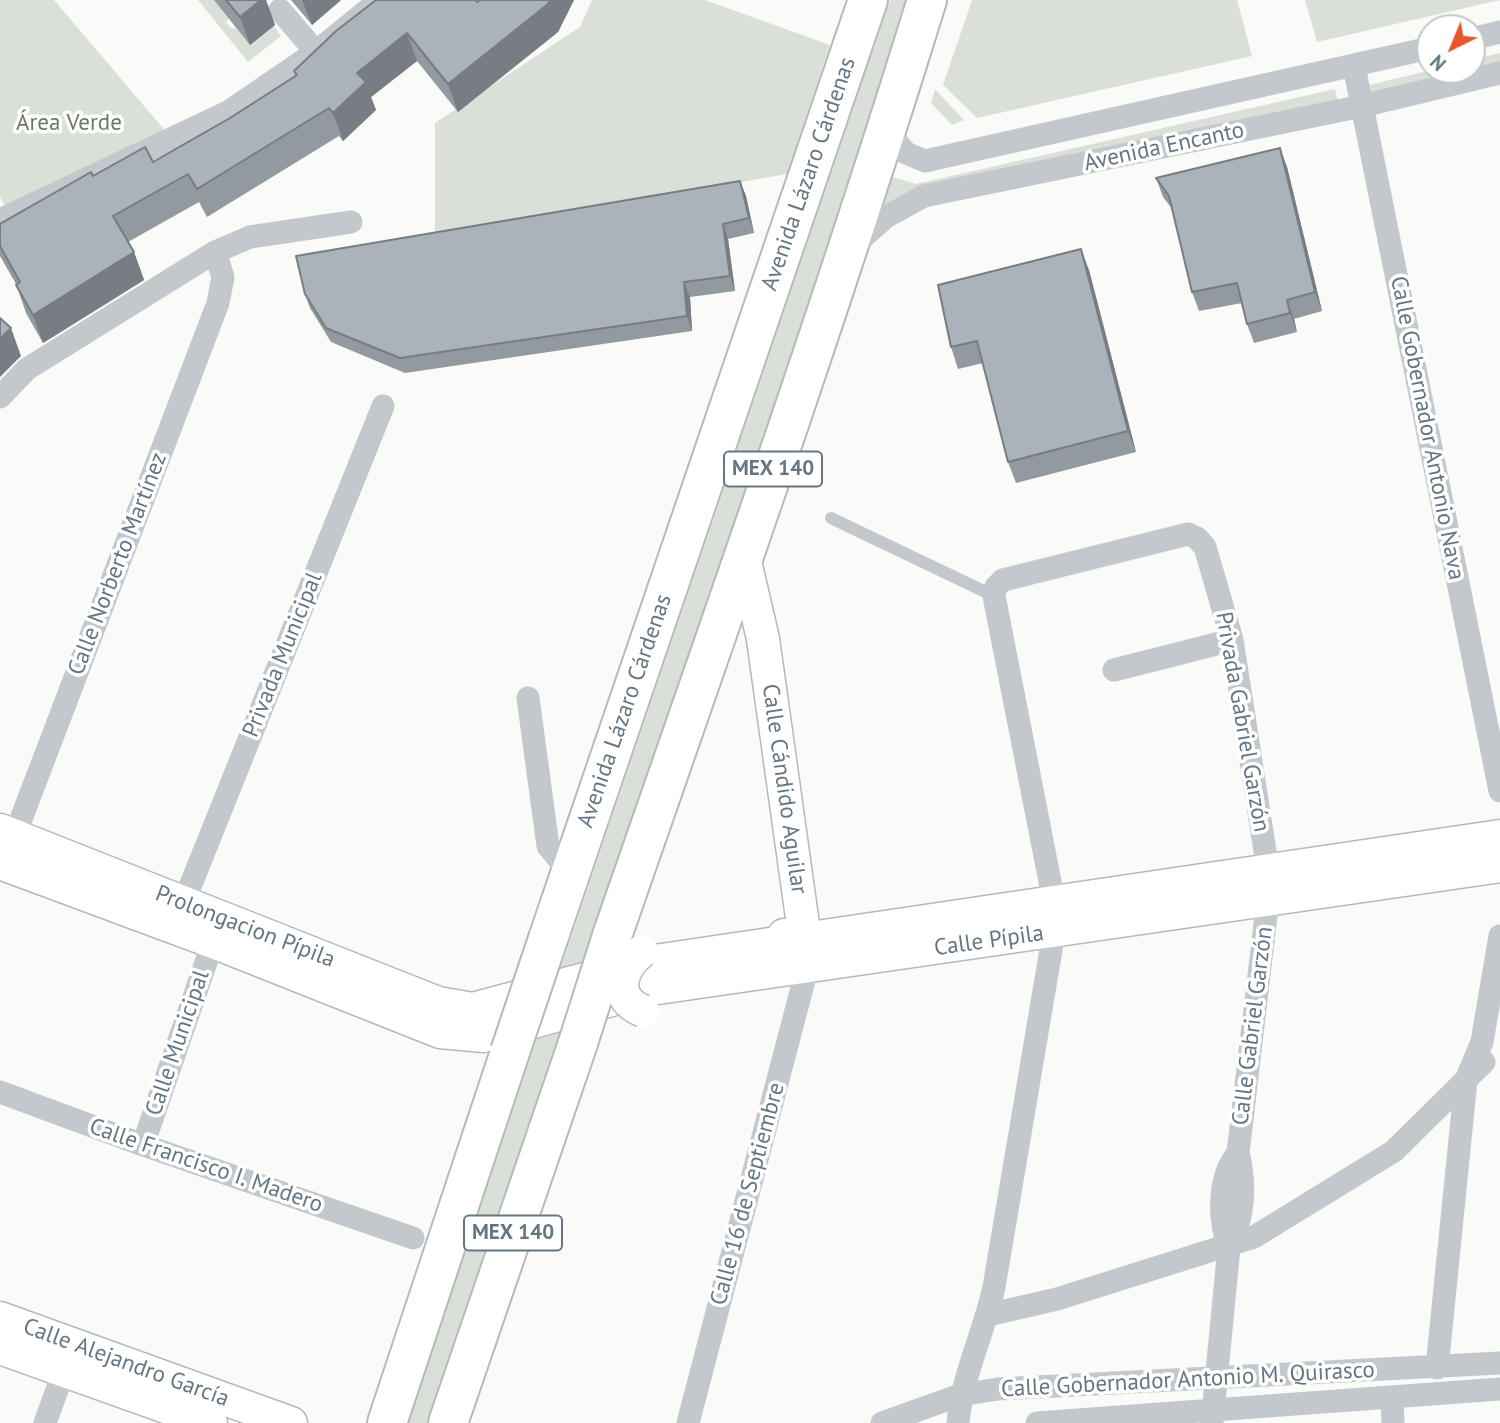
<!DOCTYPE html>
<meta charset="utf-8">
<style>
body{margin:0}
#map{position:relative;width:1500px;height:1423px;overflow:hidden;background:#fafaf8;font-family:"PT Sans",sans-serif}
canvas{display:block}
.north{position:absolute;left:1416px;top:14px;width:70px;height:70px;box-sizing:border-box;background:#fff;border:2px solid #c1c8cd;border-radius:50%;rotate:223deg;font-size:19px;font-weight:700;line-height:28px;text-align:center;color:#657683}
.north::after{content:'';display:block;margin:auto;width:24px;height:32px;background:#e4572e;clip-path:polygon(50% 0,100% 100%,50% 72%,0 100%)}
</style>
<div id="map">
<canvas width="1500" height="1423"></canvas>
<div class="north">N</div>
</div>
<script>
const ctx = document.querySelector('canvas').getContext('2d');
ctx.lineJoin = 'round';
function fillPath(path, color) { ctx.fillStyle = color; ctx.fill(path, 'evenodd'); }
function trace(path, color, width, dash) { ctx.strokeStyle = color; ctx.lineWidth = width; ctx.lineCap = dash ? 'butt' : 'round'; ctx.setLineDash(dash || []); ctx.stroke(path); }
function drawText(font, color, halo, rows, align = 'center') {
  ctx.font = font + ' "PT Sans",sans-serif'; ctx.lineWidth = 7; ctx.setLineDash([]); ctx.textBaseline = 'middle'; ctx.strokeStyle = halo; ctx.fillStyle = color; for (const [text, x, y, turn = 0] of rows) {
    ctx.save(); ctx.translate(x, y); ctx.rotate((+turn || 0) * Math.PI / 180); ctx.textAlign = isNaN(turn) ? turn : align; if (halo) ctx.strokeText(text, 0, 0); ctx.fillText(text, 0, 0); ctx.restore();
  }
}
const green = new Path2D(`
 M0,0h54l125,147 -164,80 -15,-30z
 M198,0h18l13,19 -3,3 6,7 3,-2 15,18 24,-19 7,10 -33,26z
 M592,0h113l125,45 -43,129 -352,61v-112l145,-96z
 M890,0h23l-484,1423h-23z
 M972,0h265l15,56 -275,62 -34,-33z
 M1305,0h195l-183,42z
 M1500,53v24l-127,29 -4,-21 63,-15h40v-10z
 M935,89l29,31 -12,5 -21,-22z
 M1335,89l6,23 -422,96 -50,22 17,-55 30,9z`);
const lane = new Path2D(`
 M831,518l163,78`);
const street = new Path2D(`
 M280,10l36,42
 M1472,39l28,-7
 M1354,66l146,725
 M887,131l19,22 19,8 505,-113
 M0,220l228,-108 88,-60 64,-52
 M852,247l34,-30 38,-21 438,-90 138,-33
 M0,397l27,-28 188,-117 35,-15 101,-15
 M1114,670l118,-30
 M528,698l20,148 21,25
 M10,848l208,-545 5,-26 -8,-25
 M183,904l200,-498
 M0,1092l143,53 270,93
 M143,1145l70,-203
 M1229,1247c-11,-28 -11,-71 9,-94
 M988,1315l69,-16 197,-62 140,-86 90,-89
 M1437,1368l29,-288 16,-38 18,-106
 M1392,1399l1,24
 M45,1423l24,-66
 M688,1423l120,-458
 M882,1423l78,-28 38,-6 502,-26
 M958,1423c4,-47 26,-90 36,-136l60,-355v-30l-60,-306 2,-9 7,-7 185,-46 9,4 8,9 27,93 36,230
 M1037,1423l463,-34
 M1212,1423l17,-176c15,-27 17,-64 9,-94l30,-254`);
const secondary = new Path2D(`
 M744,557l19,82 42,300 -21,-4
 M0,830l438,173 35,6 175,-47 852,-126
 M0,863l213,79 227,90 43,4 168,-47 849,-123
 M0,1318l291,105
 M0,1348l211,75`);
const highway = new Path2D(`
 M612,936c108,-311 218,-622 315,-936
 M548,939l320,-939
 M387,1423l123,-371
 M448,1423l130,-380`);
const secondaryBridge = new Path2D(`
 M642,951c-22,18 -31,47 1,60`);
const highwayBridge = new Path2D(`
 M578,1043l34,-107
 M510,1052l38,-113`);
const wall = new Path2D(`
 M214,0h52l9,25 -25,20z
 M291,0h50l-29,25z
 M480,0h94l-16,32 -100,80 -41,-51 -46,36 5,13 -33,31 -4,-5 -132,81 -8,-15 -71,40 6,10 10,28 -101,63 -17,-30 -10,-29 -16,-28v-32l93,-48 60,-14 77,-44 66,-41 -2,-6 183,-69z
 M1287,167l35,144 -28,8 3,13 -43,11 -7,-19 -5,-21 -43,8 -7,-19 -19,-82 -10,-13 -7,-19z
 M740,181l6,15 8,37 -26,6 7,52 -45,6 2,34 -287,42 -74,-31 -21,-34 -5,-14z
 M1089,270l47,182 -120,31 -8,-21 -25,-99 -25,6 -7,-22z`);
const shadedWall = new Path2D(`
 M261,0h5l9,25 -25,20 -10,-28z
 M302,0h39l-29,25z
 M550,0h24l-16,32 -100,80 -10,-28z
 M407,33l10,28 -46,36 5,13 -33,31 -10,-28 24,-40z
 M1280,148l7,19 35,144 -7,-19z
 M740,181l6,15 8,37 -5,-15z
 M723,224l5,15 7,52 -5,-15z
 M1081,249l8,21 47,182 -8,-21z
 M134,252l10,28 -101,63 -10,-28z
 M684,282l6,15 2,34 -5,-15z
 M1287,300l7,19 3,13 -7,-19z
 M11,328l10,28 -21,21v-38z`);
const building = new Path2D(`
 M226,0h35l-21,17z
 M376,0h100l1,2 3,-2h70l-2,4 -100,80 -41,-51 -50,40 9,9 -33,31 -4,-5 -132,81 -9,-15 -75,42 21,36 -101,63 -17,-30 4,-3 -20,-36v-22l91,-52 2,4 52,-29 8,15 77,-44 67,-43 -3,-4 42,-40z
 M1280,148l35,144 -28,8 3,13 -43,11 -10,-41 -45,9 -23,-96 -13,-18z
 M740,181l9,37 -26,6 7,52 -46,6 3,34 -287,42 -74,-30 -21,-34 -9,-38z
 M1081,249l47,182 -120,31 -31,-121 -26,6 -13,-62z
 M0,318l11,10 -11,11z`);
const shields = [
 [773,469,98],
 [513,1233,98]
];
const shieldNames = [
 ["MEX 140",773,469],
 ["MEX 140",513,1233]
];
const parkNames = [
 ["Área Verde",69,123]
];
const streetNames = [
 ["Avenida Encanto",1164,147,-12],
 ["Avenida Lázaro Cárdenas",809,174,-71],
 ["Calle Gobernador Antonio Nava",1427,428,79],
 ["Calle Norberto Martínez",118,564,-69],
 ["Privada Municipal",283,655,-68],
 ["Avenida Lázaro Cárdenas",625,711,-71],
 ["Privada Gabriel Garzón",1242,722,80],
 ["Calle Cándido Aguilar",784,789,82],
 ["Prolongacion Pípila",245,927,21],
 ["Calle Pípila",989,941,-8],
 ["Calle Gabriel Garzón",1253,1026,-83],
 ["Calle Municipal",178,1043,-71],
 ["Calle Francisco I. Madero",206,1166,19],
 ["Calle 16 de Septiembre",748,1194,-75],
 ["Calle Alejandro García",126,1363,20],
 ["Calle Gobernador Antonio M. Quirasco",1188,1380,-3]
];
fillPath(green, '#dadfd7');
trace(secondary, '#b3babf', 35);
trace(highway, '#b4b9bd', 42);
trace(lane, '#c3c8cc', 12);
trace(street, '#c3c8cc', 23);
trace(secondary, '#fff', 32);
trace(highway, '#fff', 38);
trace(secondaryBridge, '#b3babf', 35, []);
trace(highwayBridge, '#b4b9bd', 42, []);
trace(secondaryBridge, '#fff', 32);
trace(highwayBridge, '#fff', 38);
fillPath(wall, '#929a9f');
fillPath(shadedWall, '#777d82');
fillPath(building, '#aab3b9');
trace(building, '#777d82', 2);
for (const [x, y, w] of shields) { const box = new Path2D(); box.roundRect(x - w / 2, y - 17.5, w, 35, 5); ctx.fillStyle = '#fff'; ctx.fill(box); trace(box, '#657683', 2); }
drawText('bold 21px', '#657683', null, shieldNames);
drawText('23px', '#687a64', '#fff', parkNames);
drawText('23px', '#657683', '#fff', streetNames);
</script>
